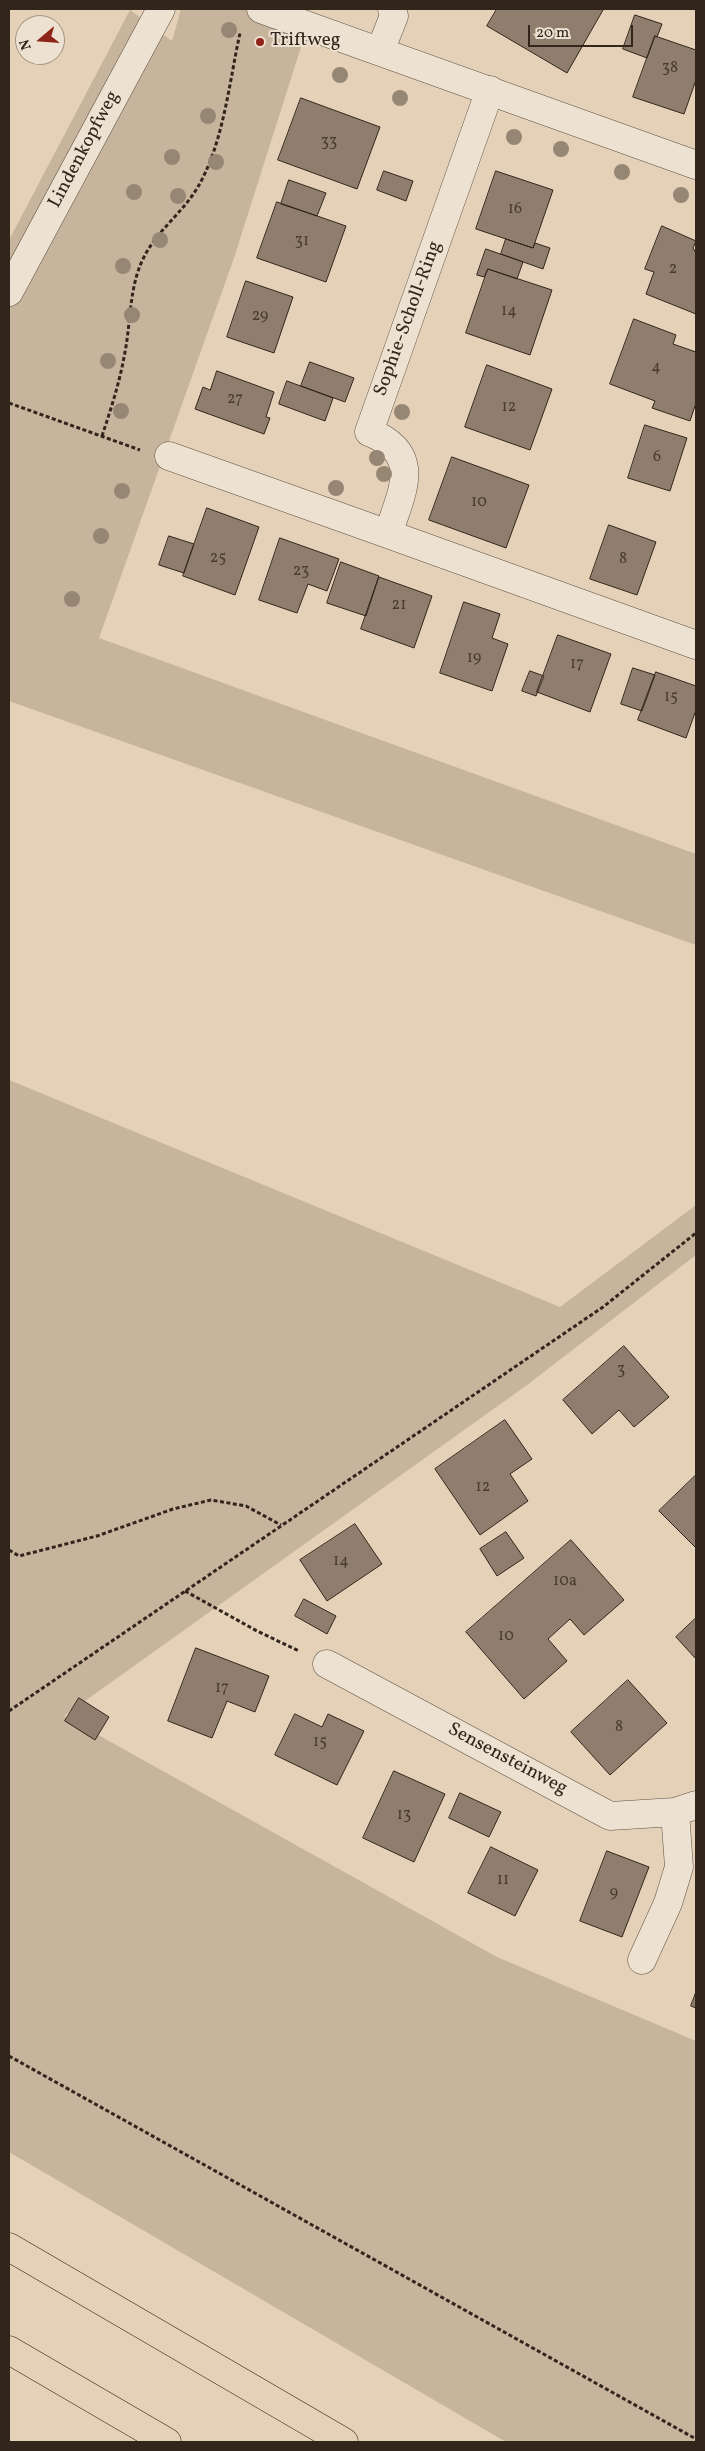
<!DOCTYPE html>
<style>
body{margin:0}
#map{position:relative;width:705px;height:2451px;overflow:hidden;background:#e4d1b8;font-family:Vollkorn,serif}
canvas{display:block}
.frame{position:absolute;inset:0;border:10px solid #32251c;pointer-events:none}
.north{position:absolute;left:15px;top:15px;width:50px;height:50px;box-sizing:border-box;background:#ede1d1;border:1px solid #a29689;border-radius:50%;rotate:252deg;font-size:14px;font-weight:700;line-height:20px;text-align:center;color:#32251c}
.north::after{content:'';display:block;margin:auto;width:18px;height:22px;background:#8f2418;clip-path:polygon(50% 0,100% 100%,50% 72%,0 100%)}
.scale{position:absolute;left:528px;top:25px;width:105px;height:22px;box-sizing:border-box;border:2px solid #32251c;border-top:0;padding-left:6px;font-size:15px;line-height:18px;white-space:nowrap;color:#32251c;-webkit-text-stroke:4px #ede1d1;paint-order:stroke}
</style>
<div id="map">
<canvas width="705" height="2451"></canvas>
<div class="frame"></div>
<div class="north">N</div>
<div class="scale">20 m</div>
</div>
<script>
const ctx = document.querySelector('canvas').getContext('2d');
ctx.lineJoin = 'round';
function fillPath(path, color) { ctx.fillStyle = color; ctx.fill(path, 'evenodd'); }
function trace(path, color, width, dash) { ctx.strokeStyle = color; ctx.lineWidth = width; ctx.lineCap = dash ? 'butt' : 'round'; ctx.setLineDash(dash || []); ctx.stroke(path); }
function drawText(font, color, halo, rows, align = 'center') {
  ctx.font = font + ' Vollkorn,serif'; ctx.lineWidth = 4; ctx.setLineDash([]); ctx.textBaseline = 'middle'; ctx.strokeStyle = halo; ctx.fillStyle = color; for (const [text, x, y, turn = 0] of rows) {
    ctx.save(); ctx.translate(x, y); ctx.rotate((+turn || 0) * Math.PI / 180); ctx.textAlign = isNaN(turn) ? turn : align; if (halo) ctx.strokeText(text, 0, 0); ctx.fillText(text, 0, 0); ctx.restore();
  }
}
const green = new Path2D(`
 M181,9h127v16l-74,233 -135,380 597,216v91l-687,-244v-461l121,-230 42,31z
 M9,1080l551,227 136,-102v50l-169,130 -463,331 433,241 199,84v401h-190l-497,-290z`);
const building = new Path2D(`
 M497,9h104l2,1 -36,63 -80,-47z
 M635,15l27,9 -5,13 -2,-1 -8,22 -24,-9z
 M655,36l41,14v30l-12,34 -51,-17z
 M301,98l79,29 -23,62 -79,-29z
 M384,171l29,10 -7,20 -29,-11z
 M496,171l57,19 -20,58 -57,-19z
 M289,180l37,13 -9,23 -36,-12z
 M277,202l69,24 -20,56 -69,-24z
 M662,226l34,15 -3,7 3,5v61l-50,-20 8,-22 -9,-3z
 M506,239l27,9 2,-5 15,5 -7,21 -42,-15z
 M486,249l37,13 -6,17 -29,-10 -4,8 -7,-2z
 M488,269l64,21 -22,65 -64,-22z
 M246,281l47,16 -19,56 -47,-16z
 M634,319l42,16 -3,9 23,8v51l-6,18 -38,-13 3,-7 -45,-17z
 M310,362l44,16 -9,24 -44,-16z
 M487,365l65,24 -22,61 -65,-23z
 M217,371l57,21 -8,25 4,1 -6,16 -69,-25 8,-22 7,3z
 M287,381l46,17 -8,23 -46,-17z
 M645,425l42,13 -17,53 -42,-13z
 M452,457l77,28 -23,63 -77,-28z
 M207,508l52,19 -24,68 -52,-19z
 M609,525l47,17 -19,53 -47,-16z
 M169,536l25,8 -10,29 -25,-8z
 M280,538l59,21 -12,32 -19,-7 -11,29 -38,-13z
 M341,562l38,14 -13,40 -39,-13z
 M379,577l53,19 -18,52 -53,-19z
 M464,602l36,12 -8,24 16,6 -16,47 -52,-18z
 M558,635l53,19 -21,58 -53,-20z
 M633,668l22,7 -13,36 -21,-7z
 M530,671l14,5 -8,20 -14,-5z
 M656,672l40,14v24l-10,28 -48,-18z
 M624,1346l45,51 -35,30 -15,-17 -27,24 -29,-34z
 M505,1420l27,39 -22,15 18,27 -48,34 -45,-66z
 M696,1475v73l-37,-37z
 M355,1524l27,40 -55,37 -27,-41z
 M506,1532l18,26 -27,18 -17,-27z
 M571,1540l53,60 -40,35 -14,-16 -22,20 19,22 -43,38 -58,-67z
 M304,1599l32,17 -9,18 -32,-18z
 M696,1618v41l-20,-22z
 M196,1648l73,28 -14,36 -28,-11 -15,37 -44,-17z
 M628,1680l39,43 -57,52 -39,-43z
 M79,1698l30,19 -14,23 -30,-19z
 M295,1714l27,13 6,-13 36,17 -27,54 -62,-30z
 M394,1771l51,23 -31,68 -51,-24z
 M460,1793l41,19 -12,25 -40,-19z
 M491,1847l47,23 -23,46 -47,-23z
 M607,1851l42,16 -27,70 -42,-16z
 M696,1992v16l-5,-2z`);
const path = new Path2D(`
 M9,403l131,47
 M102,436c9,-27 18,-55 23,-84 6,-31 4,-64 18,-93 12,-26 38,-45 53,-69 27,-43 33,-107 44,-157
 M9,1550l10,6 78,-20 76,-27 38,-9 35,6 35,19
 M185,1591l72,40 42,20
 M9,1711l594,-404 93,-74
 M9,2056l687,383`);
const minor = new Path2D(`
 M261,9l435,156
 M380,51l14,-35 -2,-7
 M490,90l-121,342c55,22 33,59 19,102l308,111
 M9,292l152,-283
 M169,456l219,78
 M327,1664l283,152 65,-4 21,-7
 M642,1960l26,-57 11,-36 -4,-55`);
const highway = new Path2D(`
 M9,2247l335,195
 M9,2350l158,92`);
const trees = [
 [229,30],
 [340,75],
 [400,98],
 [208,116],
 [514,137],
 [561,149],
 [172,157],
 [216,162],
 [622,172],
 [134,192],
 [681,195],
 [178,196],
 [160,240],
 [123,266],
 [132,315],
 [108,361],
 [121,411],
 [402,412],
 [377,458],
 [384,474],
 [336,488],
 [122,491],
 [101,536],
 [72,599]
];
const markers = [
 [260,42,5,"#8f2418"]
];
const numberNames = [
 ["38",670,69],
 ["33",329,143],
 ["16",515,210],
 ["31",302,242],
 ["2",673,270],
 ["14",509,312],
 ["29",260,317],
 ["4",656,368],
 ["27",235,400],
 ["12",509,408],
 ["6",657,458],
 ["10",479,503],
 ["25",218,559],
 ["8",623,560],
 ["23",301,572],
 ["21",399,606],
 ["19",474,659],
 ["17",577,665],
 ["15",671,698],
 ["3",621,1371],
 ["12",483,1488],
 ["14",341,1562],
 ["10a",565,1582],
 ["10",506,1637],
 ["17",222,1689],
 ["8",619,1728],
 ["15",320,1743],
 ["13",404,1816],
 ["11",503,1881],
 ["9",614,1894]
];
const poiNames = [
 ["Triftweg",270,42]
];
const streetNames = [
 ["Lindenkopfweg",85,150,-62],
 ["Sophie-Scholl-Ring",409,319,-70],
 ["Sensensteinweg",507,1760,28]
];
fillPath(green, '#c6b49d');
fillPath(building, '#8f7e6d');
trace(building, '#32251c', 1);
trace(minor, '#5e5043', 29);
trace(highway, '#32251c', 29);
trace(path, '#32251c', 3, [4, 2.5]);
trace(minor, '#ede1d1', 28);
trace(highway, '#e4d1b8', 28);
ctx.fillStyle = '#968674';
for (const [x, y] of trees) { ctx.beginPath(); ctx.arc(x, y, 8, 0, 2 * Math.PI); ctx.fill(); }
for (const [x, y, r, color] of markers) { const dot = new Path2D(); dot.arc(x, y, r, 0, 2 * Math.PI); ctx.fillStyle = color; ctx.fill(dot); trace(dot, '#ede1d1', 2); }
drawText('16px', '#493b30', null, numberNames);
drawText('19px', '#32251c', '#ede1d1', poiNames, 'left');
drawText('19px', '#32251c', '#ede1d1', streetNames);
</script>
